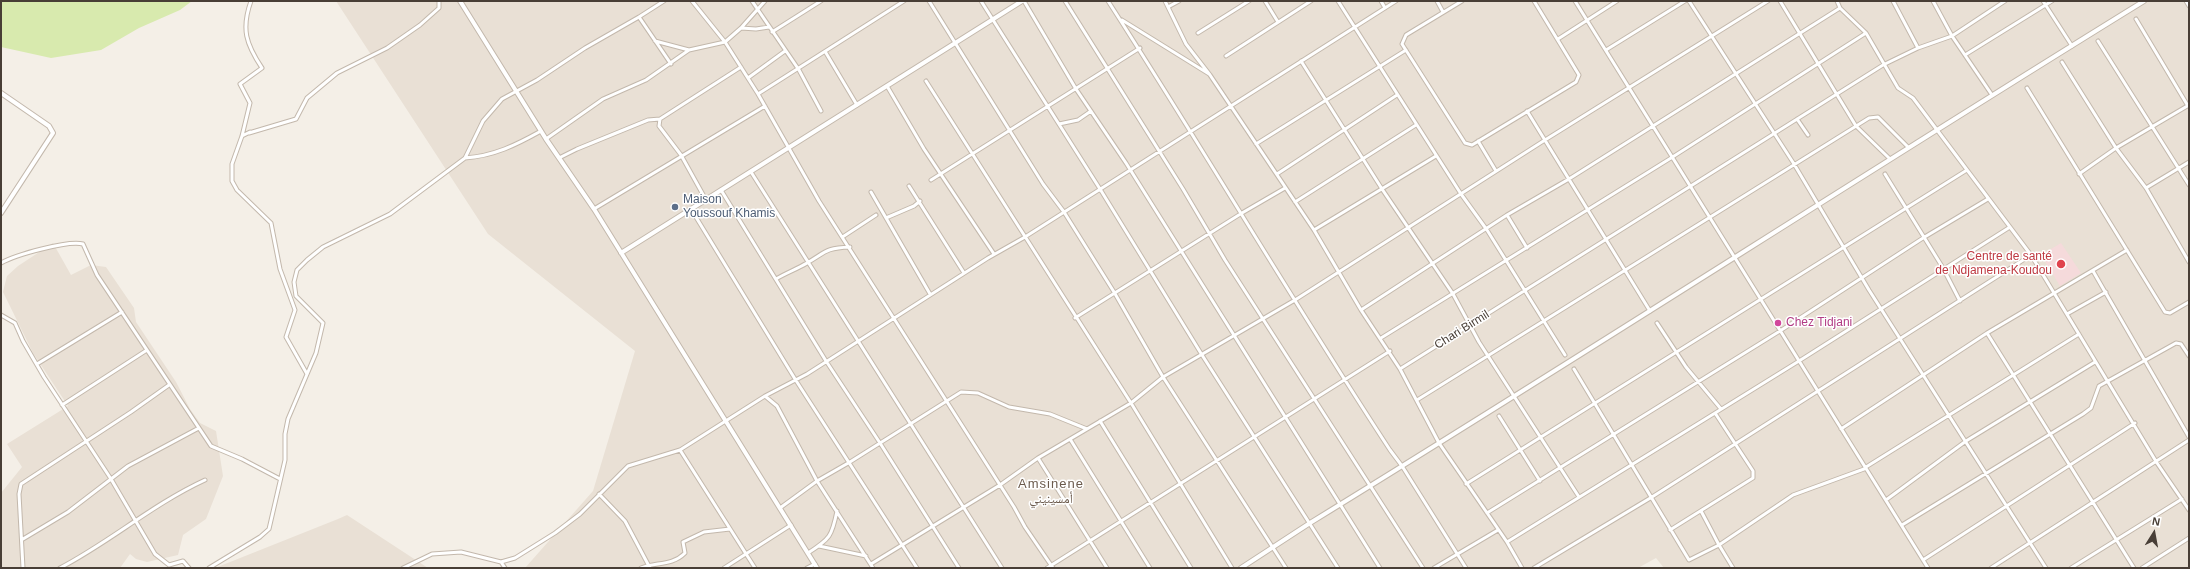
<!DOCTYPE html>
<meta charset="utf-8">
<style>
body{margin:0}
#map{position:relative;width:2190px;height:569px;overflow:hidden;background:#f4efe7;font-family:Arial,sans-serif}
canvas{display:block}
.frame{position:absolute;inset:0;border:2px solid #483e36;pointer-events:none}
.north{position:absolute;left:2134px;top:513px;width:40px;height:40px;-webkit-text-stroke:3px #fff;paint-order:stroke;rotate:11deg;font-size:11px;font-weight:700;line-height:16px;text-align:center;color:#483e36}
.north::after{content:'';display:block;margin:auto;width:14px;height:18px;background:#483e36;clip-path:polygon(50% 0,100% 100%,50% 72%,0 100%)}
</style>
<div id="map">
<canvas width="2190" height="569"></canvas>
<div class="frame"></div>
<div class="north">N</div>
</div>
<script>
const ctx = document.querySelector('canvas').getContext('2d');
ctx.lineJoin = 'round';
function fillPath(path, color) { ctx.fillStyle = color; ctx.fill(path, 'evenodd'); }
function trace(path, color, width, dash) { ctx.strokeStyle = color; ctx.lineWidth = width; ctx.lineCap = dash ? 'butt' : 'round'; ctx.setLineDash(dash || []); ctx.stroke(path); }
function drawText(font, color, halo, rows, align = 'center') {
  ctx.font = font + ' Arial,"Noto Naskh Arabic",sans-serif'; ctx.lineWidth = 3; ctx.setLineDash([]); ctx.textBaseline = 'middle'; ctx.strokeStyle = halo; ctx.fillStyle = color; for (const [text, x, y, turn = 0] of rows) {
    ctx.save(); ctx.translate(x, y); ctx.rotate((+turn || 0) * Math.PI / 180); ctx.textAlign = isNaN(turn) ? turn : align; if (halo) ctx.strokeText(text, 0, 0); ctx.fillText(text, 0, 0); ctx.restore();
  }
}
const residential = new Path2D(`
 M336,1h1853v567h-525l-8,-10 -18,10h-1113l68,-77 42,-140 -147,-117z
 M53,243l18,32 20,-10 15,2 28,41 2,14 40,60 14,27 10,14 16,8 7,45 -17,43 -23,16 -5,20 -31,7 -11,-3 -6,-5 -10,14h-119v-75l21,-26 -15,-23 61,-38 -35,-53 -30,-61 4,-16 11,-10z
 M347,515l81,53h-213l123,-49z`);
const medical = new Path2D(`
 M2061,243l20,30 -21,13 -19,-31z`);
const green = new Path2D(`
 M1,1h191l-12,9 -41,18 -38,22 -50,8 -50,-11z`);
const minor = new Path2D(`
 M692,1l33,41 33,52 61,107 195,306 11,20 28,41
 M752,1l47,69 22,41
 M981,1l119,188 102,166 136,213
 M1024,1l52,88 50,74 254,405
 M1065,1l118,188 42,71 198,308
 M1108,1c96,149 185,301 282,449l12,16 64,102
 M1165,1l21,43 24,31 104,155 47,80 39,59 39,74 68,99 15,26
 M1265,1l13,21
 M1338,1l123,193 26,36 78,125
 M1381,1l4,7
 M1437,1l6,11
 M1462,1l-56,34 -4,9 63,99 7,2 104,-63 3,-7 -45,-74
 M1575,1l353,567
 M1689,1l105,163 75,126 177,278
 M1780,1l76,125 33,32
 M1837,1l3,7 26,25 32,55 15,10 118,157 126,208 32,47
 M1893,1l25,47
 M1933,1l19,35 40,59
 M2043,1l29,45
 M2186,1l3,5
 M1168,7l11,-6
 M639,17l25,-16
 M2136,19l52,87
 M1122,20l87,54
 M741,28l15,1 13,-2
 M772,32l49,-31
 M1198,33l51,-32
 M1558,39l59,-38
 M655,41l34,9
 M2098,41l91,144
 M1606,50l79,-49
 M826,53l31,52
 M1965,55l87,-54
 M1226,56l85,-55
 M1301,61l81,128 71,105 26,48 100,155
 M2062,62l54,86 30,40 43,74
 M748,78l37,-27
 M926,81l205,322 101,165
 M887,86l37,63 70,105
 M2027,88l138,224 5,1 19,-11
 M758,94l146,-93
 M1527,111l123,200
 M1797,119l11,16
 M1059,124l19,-4 13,-9
 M249,133l47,-14 11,-21 30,-25 50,-25 33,-23 19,-17v-7
 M242,136l8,-4 -8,4 -10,28v17l5,9 34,33 9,46 15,41 -9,27 21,37
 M242,136l8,-33 -10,-19 22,-16c-16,-24 -21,-39 -11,-67
 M546,139l57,-40 43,-19 43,-30 36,-8 16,-14 24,-27
 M1478,141l18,30
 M1256,144l150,-94
 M465,158c29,-2 51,-13 76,-27
 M559,158l18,-9 71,-29 12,-1
 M751,172l251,396
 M1277,174l120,-79
 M1885,174l58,94 17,33
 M2079,174l37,-26 73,-43
 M931,180l209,-132
 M909,186l55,87
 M2146,188l43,-26
 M721,190l105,171 54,82 79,125
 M871,192l59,102
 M706,200l-25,-45 -22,-29 1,-7 81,-52
 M1295,202l121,-77
 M594,209l171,-103
 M691,209l104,170 122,189
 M1507,215l20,33
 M886,218l28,-12 6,-5
 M1314,230l122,-74
 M844,236l32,-21
 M1,263c14,-8 67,-23 82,-19l14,31 114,171 31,13 38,20
 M2093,271l96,166
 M776,279c10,-6 21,-10 31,-16 19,-11 18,-15 43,-16
 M1361,310l146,-95 62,-36 271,-171
 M2067,314l39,-22
 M1,315l14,8 8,18 21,36 67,102 44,75 14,11 14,-4 6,7
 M1075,318l167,-105 43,-25
 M1657,323l29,44 35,42
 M1987,333l147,235
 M1381,338l290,-180 195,-125
 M37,364l85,-52
 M1400,369l483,-304 35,-17 34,-12 53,-35
 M1574,369l115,191 30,-15 -18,-34
 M765,396l12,10 40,75 56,87
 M1417,400l452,-282 9,-1 30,30
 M62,405l85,-55
 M1499,416l41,65
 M1100,421l91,147
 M1841,429l146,-96 140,-83
 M1070,439l80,129
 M680,450l75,118
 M1038,458l69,110
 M1866,467l213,-133
 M1466,484l501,-314
 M599,494l26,27 25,47
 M1886,500l80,-59 129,-79
 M780,508l37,-27 33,-19 111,-70 17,1 31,14 41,7 37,15
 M1487,513l293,-182 143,-93 65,-39
 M1902,525l181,-111 8,-6 8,-22 77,-43 5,1 8,12
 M1670,530l83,-52v-7l-38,-58
 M23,539l45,-27 60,-46 69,-37
 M1507,542l292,-181 211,-134
 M819,546l47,10
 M808,553c22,-14 24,-17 29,-42
 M1923,560l212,-137
 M501,562l4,6
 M871,564l129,-79 38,-27 93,-55 32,-26 -49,-85 -50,-80 -21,-28 -114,-183
 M23,568l-4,-74 2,-10 110,-72 38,-27
 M60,568c50,-26 93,-64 145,-88
 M209,568l51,-31 9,-8 16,-69v-26l3,-15 28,-66 7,-30 -27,-27 -2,-14 3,-12 10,-10 16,-13 67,-33 75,-56 18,-37 19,-22 35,-19 48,-32 54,-31 32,47
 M403,568l29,-14 29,-2 40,10 14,-4 40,-25 25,-19 48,-48 52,-16 85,-54 42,-22 181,-116 37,-21 371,-236
 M641,568c15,-6 31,-2 44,-15l-2,-11 21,-10 26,-3
 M724,568l67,-43
 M807,568l8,-4
 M1047,568l343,-217
 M1286,568l-123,-191 132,-77 250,-160 223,-139
 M1434,568l64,-38
 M1534,568l118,-71 379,-242
 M1733,568l-14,-23 74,-50 71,-26
 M1991,568l198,-128
 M2071,568l111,-69
 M2142,568l47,-30`);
const tertiary = new Path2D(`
 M460,1l86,138 48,70 223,359
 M1,93l48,33 4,7 -52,80
 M621,253l401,-252
 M1241,568l69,-45c280,-172 555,-350 834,-522`);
const markers = [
 [675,207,4,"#5c6f8a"],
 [2061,264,5,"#e0444e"],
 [1778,323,4,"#d1479c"]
];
const serviceNames = [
 ["Maison",683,200],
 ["Youssouf Khamis",683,214]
];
const healthNames = [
 ["Centre de santé",2052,257],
 ["de Ndjamena-Koudou",2052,271]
];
const hotelNames = [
 ["Chez Tidjani",1786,323]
];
const streetNames = [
 ["Chari Birmil",1462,330,-32]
];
const neighbourhoodNames = [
 ["Amsinene",1051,484],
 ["أمسينيني",1051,499]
];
fillPath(residential, '#e9e0d5');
fillPath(medical, '#f5dadb');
fillPath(green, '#d8eaae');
trace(minor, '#c3b8ac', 5);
trace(tertiary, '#c3b8ac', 6);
trace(minor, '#fff', 3);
trace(tertiary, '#fff', 4);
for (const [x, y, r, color] of markers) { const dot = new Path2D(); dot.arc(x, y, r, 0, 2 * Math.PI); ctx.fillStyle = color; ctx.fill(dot); trace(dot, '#fff', 1.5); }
drawText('12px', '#4e5e75', '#fff', serviceNames, 'left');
drawText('12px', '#be3a42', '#fff', healthNames, 'right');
drawText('12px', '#b23c85', '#fff', hotelNames, 'left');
drawText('12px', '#483e36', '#fff', streetNames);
ctx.letterSpacing = '1px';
drawText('13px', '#6b5a4c', '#fff', neighbourhoodNames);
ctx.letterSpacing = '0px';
</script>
